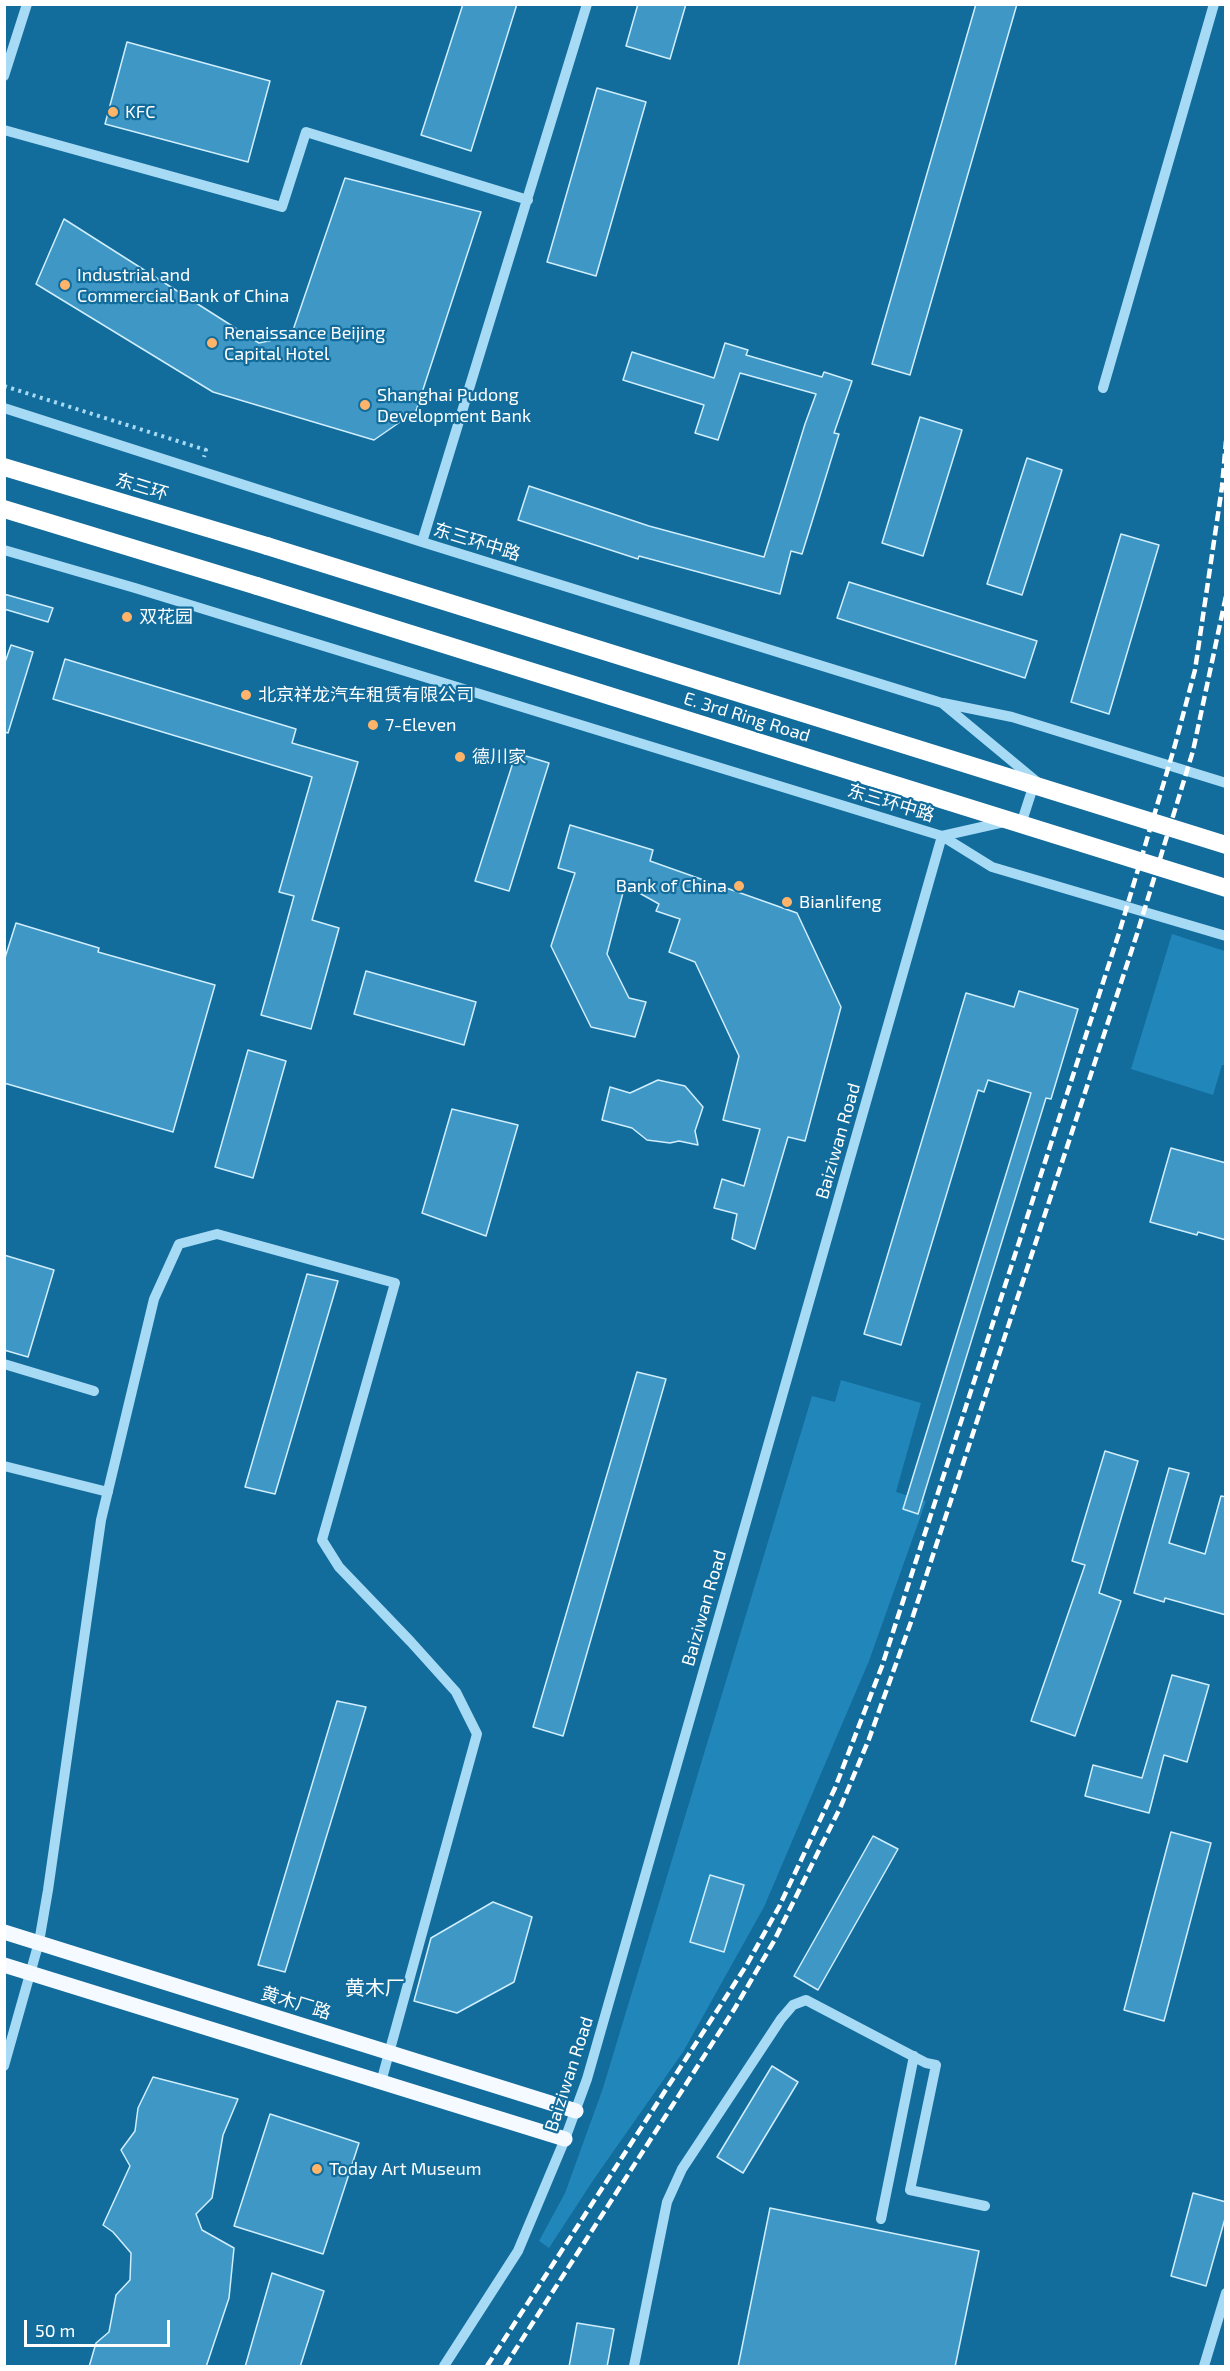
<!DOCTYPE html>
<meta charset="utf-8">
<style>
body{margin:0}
#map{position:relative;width:1230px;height:2371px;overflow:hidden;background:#126c9c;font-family:"Exo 2",sans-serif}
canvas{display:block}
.frame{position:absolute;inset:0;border:6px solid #fff;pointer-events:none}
.scale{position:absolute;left:24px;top:2320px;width:146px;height:27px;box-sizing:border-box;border:3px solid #fff;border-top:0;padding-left:8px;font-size:18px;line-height:21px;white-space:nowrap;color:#fff;-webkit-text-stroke:4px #126c9c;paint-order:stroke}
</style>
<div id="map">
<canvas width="1230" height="2371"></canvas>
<div class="frame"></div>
<div class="scale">50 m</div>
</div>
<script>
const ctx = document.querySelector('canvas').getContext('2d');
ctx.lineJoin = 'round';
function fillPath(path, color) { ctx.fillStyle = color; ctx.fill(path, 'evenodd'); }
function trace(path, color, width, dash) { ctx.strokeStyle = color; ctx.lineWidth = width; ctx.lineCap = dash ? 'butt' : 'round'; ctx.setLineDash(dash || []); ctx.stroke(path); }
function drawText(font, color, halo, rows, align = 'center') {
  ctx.font = font + ' "Exo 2","Noto Sans SC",sans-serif'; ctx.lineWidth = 4.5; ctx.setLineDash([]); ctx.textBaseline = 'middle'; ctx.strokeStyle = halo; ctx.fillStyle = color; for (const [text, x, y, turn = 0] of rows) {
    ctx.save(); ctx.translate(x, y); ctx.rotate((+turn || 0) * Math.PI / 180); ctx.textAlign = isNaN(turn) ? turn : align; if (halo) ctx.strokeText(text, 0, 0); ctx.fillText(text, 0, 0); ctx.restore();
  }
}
const green = new Path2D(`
 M1172,934l53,17v114h-3l-9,30 -82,-26z
 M841,1380l80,23 -25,89 30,9 -57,160 -105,246 -81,145 -89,127 -45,69 -10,-7 26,-48 38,-105 209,-692 23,6z`);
const building = new Path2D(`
 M463,4h54l-46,147 -50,-16z
 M638,4h48l-16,55 -44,-13z
 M976,4h41l-107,371 -38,-11z
 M127,42l143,39 -22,81 -143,-38z
 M597,88l49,14 -50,174 -49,-14z
 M345,178l136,34 -65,199 -42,29 -161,-48 -177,-108 28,-65 195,124 32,-7z
 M725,343l23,7 -2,5 76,22 2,-5 28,9 -18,52 5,1 -37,120 -11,-3 -11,43 -141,-38 -1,3 -120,-39 11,-34 120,40 115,31 41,-133 11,-30 -76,-21 -22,67 -23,-7 9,-28 -81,-25 9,-28 82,26z
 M920,417l42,13 -39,126 -41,-13z
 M1027,458l35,12 -40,125 -35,-11z
 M1121,534l38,11 -50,169 -38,-12z
 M849,582l188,59 -12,37 -188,-60z
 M4,594l49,14 -5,14 -44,-13z
 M11,645l22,7 -25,81 -4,-1v-67z
 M65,659l231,70 -4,14 66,19 -46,158 27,8 -28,101 -50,-14 33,-119 -15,-4 33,-115 -259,-78z
 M516,753l33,10 -40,128 -34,-10z
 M570,825l83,25 -3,11 147,52 44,94 -36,134 -17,-4 -33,112 -23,-10 5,-25 -23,-6 8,-29 22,7 16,-57 -37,-9 16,-64 -44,-94 -26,-10 11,-33 -24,-8 3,-7 -34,-19 -18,69 22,44 17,4 -11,35 -44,-10 -40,-81 24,-73 -17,-5z
 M16,923l83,25 -1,4 117,33 -42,147 -169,-49v-122z
 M366,971l110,31 -12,43 -110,-31z
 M1019,991l59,18 -27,90 -5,-1 -128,416 -15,-5 128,-416 -43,-13 -4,12 -6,-2 -77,255 -37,-11 102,-341 48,14z
 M248,1050l38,11 -33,117 -38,-11z
 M658,1080l27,6 18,21 -8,24 3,14 -19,-4 -9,2 -23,-3 -15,-12 -30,-8 8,-33 20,6z
 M452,1109l66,16 -32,111 -64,-23z
 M1171,1148l55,15v77l-28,-8 -1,3 -47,-13z
 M4,1255l50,15 -26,87 -24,-7z
 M307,1274l31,7 -63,213 -30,-7z
 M637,1372l29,7 -103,357 -30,-9z
 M1105,1451l33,10 -39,132 22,8 -46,135 -44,-15 54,-156 -13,-4z
 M1169,1468l20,5 -20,70 36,11 16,-58 5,1v118l-61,-17 -1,4 -30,-9z
 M1172,1675l37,10 -22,77 -23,-7 -15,58 -64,-17 8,-31 49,13z
 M337,1701l29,6 -81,265 -27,-7z
 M1171,1832l40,11 -47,178 -40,-11z
 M873,1836l25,13 -80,141 -24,-14z
 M710,1875l34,10 -20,67 -34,-10z
 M493,1902l39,15 -18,65 -57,31 -43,-12 17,-63z
 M772,2066l26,16 -55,91 -26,-16z
 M153,2077l85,22 -15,36 -11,63 -16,16 6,16 32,18 -5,50 -23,69h-117l7,-24 13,-11 7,-37 14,-15 1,-27 -18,-21 -10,-7 27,-59 -9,-16 14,-19 3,-23z
 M270,2114l89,29 -36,111 -89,-28z
 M1193,2193l33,9v13l-20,71 -35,-10z
 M770,2208l209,43 -24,116h-217z
 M272,2273l52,18 -24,76h-55z
 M577,2323l37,6 -7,38h-38z`);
const path = new Path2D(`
 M4,386l202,64 -2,7`);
const minor = new Path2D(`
 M4,76l23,-72
 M4,130l278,77 24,-75 222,68
 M1103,388l111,-384
 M4,408l418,134 520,161 94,78
 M422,542l165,-538
 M4,550l131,38 807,248 62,-14
 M943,703l69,14 214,66
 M1023,818l12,-37
 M4,1364l90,27
 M4,1466l104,26
 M4,2066l35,-124 9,-52 53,-370 53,-221 25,-55 38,-10 178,49 -73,257 17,27 72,75 45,50 21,42 -96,348
 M881,2219l33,-163
 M444,2366l74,-115 47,-112 22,-60 355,-1243 50,31 234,69
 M634,2366l33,-164 15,-33 99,-150 12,-14 13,-5 120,63 10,2 -26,125 75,16
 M1204,2366l22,-73`);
const major = new Path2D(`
 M4,1932l572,179
 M4,1965l561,174`);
const highway = new Path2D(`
 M4,467l263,79
 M4,509l253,77`);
const rail = new Path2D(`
 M487,2366l259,-400 33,-59 56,-119 47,-122 238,-736 55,-185 20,-75 27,-183 4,-46
 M505,2366l230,-358 39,-67 67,-135 28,-67 42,-117 226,-688 56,-183 33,-155`);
const highwayBridge = new Path2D(`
 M267,546l959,299
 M257,586l969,302`);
const markers = [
 [113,112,6,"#ffb46a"],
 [65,285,6,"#ffb46a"],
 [212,343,6,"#ffb46a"],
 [365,405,6,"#ffb46a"],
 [127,617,6,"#ffb46a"],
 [246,695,6,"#ffb46a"],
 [373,725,6,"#ffb46a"],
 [460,757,6,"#ffb46a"],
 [739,886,6,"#ffb46a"],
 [787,902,6,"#ffb46a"],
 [317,2169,6,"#ffb46a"]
];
const poiNames = [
 ["KFC",125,112],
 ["Industrial and",77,275],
 ["Commercial Bank of China",77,296],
 ["Renaissance Beijing",224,333],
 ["Capital Hotel",224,354],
 ["Shanghai Pudong",377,395],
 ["Development Bank",377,416],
 ["双花园",139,617],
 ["北京祥龙汽车租赁有限公司",258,695],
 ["7-Eleven",385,725],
 ["德川家",472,757],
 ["Bank of China",727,886,"right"],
 ["Bianlifeng",799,902],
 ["Today Art Museum",329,2169]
];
const streetNames = [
 ["东三环",142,487,17],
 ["东三环中路",477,542,17],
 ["E. 3rd Ring Road",747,717,17],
 ["东三环中路",891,803,17],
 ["Baiziwan Road",838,1141,-74],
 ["Baiziwan Road",704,1608,-74],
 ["黄木厂路",296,2003,17],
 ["Baiziwan Road",569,2074,-72]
];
const neighbourhoodNames = [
 ["黄木厂",375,1988]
];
fillPath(green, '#2186b9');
fillPath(building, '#3f97c5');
trace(building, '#cfeefe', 1.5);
trace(path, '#a7daf4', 4, [3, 4.5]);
trace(minor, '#a7daf4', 10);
trace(major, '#f4faff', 15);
trace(highway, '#fff', 18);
trace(rail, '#fff', 4.5, [10, 4.5]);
trace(highwayBridge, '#fff', 18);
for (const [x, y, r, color] of markers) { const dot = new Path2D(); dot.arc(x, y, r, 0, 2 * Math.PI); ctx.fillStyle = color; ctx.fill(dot); trace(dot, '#126c9c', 2); }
drawText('18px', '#fff', '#126c9c', poiNames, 'left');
drawText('18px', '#fff', '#126c9c', streetNames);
drawText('20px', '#fff', '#126c9c', neighbourhoodNames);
</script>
